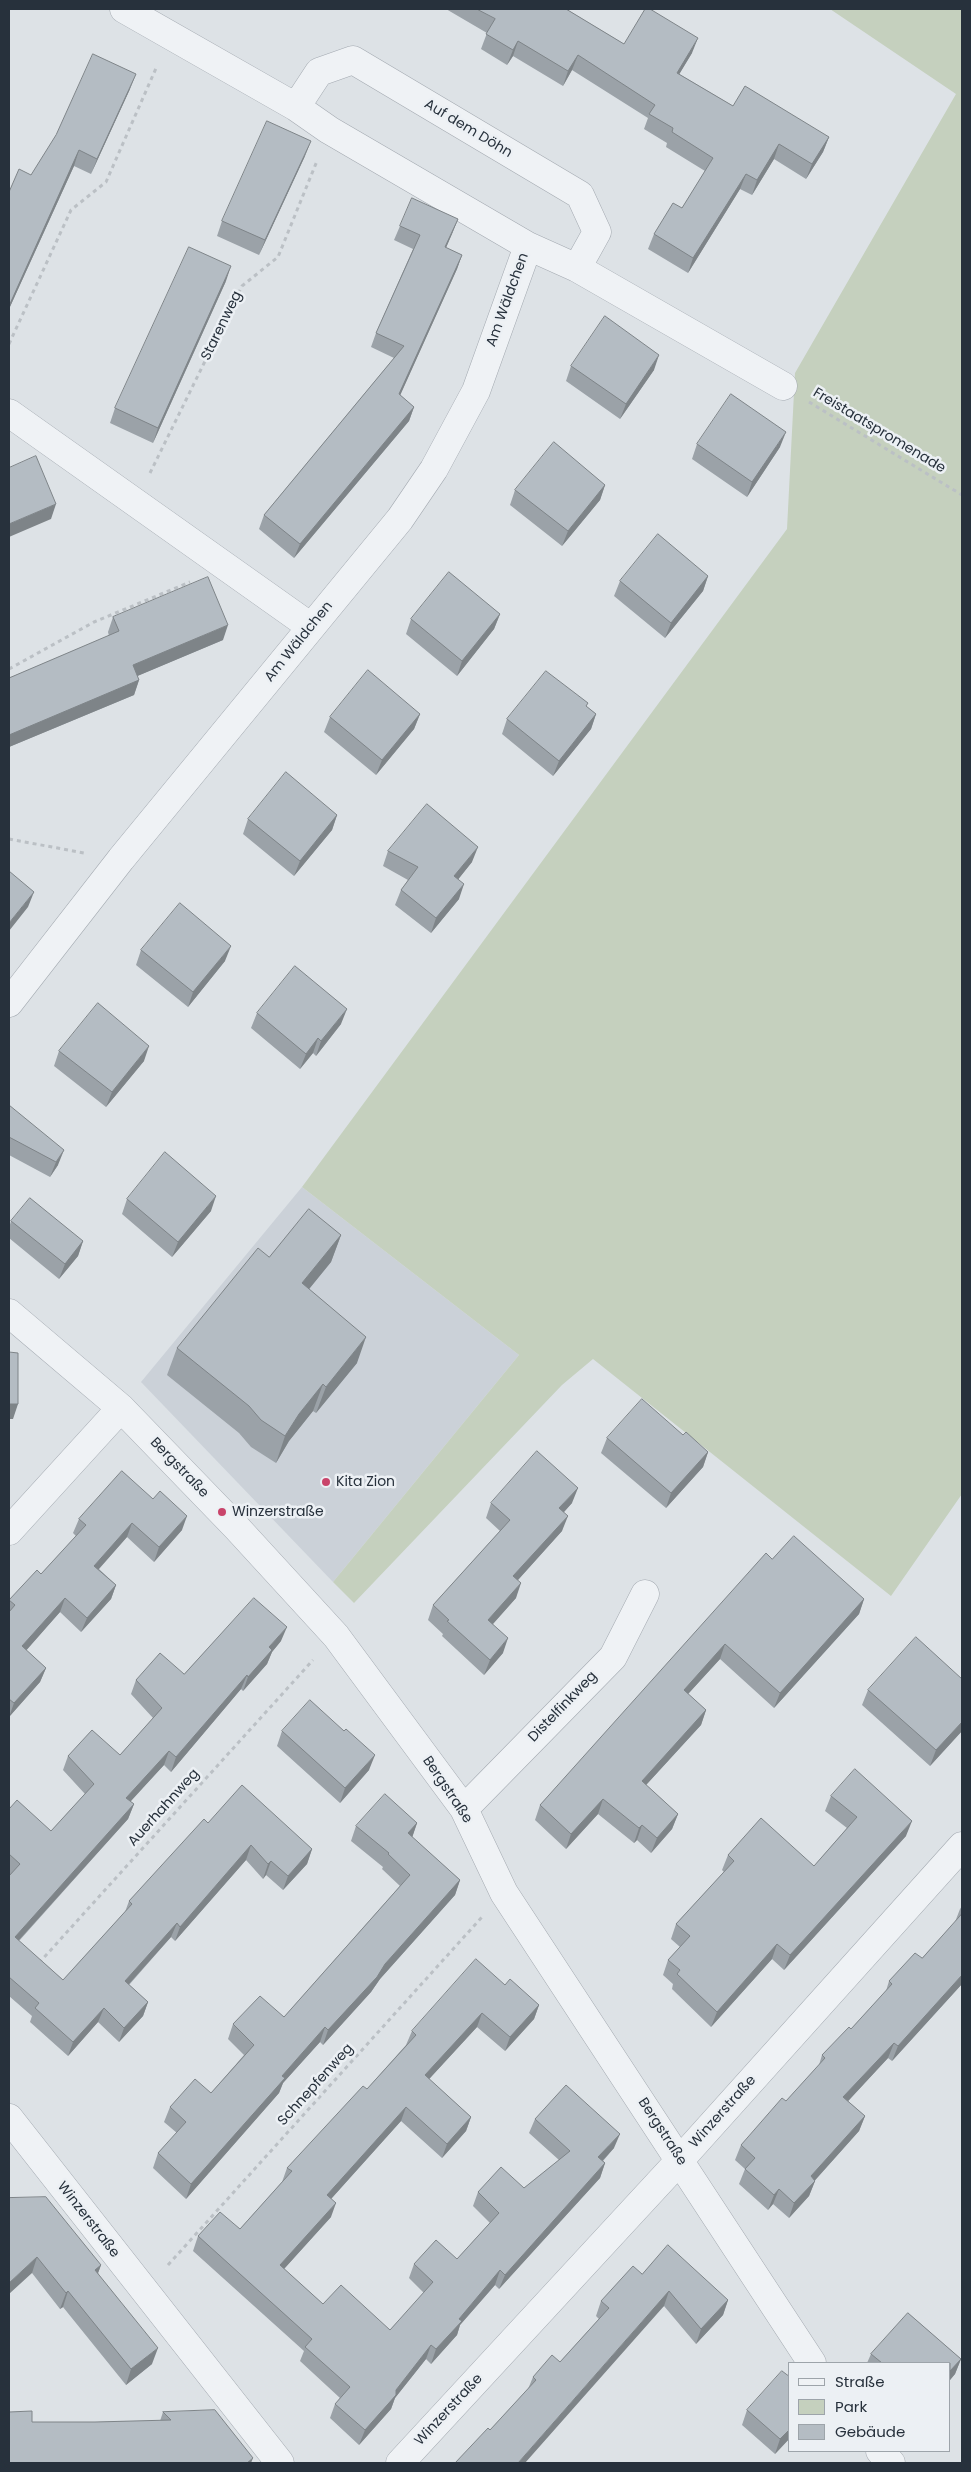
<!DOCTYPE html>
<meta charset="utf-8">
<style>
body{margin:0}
#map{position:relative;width:971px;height:2472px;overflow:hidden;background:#dde2e6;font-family:Poppins,sans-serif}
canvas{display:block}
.frame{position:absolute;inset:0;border:10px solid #27313c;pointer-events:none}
.legend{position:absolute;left:788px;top:2362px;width:162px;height:90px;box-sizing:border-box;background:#ecf0f4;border:1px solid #9da4aa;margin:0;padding:6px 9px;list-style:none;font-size:15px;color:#27313c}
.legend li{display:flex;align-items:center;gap:10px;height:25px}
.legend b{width:25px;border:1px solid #9da4aa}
</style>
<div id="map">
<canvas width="971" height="2472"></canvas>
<div class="frame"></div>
<ul class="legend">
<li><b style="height:6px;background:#eff2f5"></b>Straße</li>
<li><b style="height:14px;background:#c5d0be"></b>Park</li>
<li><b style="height:14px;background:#b4bcc3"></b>Gebäude</li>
</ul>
</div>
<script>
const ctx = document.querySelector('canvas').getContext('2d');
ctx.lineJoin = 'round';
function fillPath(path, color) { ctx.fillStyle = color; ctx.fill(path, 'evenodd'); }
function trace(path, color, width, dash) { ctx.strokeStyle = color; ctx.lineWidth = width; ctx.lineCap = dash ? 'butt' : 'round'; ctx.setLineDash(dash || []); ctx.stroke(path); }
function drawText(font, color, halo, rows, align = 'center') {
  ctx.font = font + ' Poppins,sans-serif'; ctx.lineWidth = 5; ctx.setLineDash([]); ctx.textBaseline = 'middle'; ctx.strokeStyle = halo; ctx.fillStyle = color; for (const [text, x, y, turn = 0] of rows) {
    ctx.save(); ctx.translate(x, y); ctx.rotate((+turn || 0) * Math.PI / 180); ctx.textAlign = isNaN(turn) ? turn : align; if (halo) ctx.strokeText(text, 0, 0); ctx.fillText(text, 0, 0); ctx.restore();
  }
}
const built = new Path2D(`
 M302,1187l217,168 -186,227 -192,-200z`);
const green = new Path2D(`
 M830,9h132v1485l-71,102 -298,-237 -31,26 -208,218 -21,-21 186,-227 -217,-168 485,-658 8,-156 161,-279z`);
const path = new Path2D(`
 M9,344l62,-134 35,-28 51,-116
 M809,402l153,93
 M150,473l92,-187 36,-29 39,-96
 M9,669l85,-47 96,-40
 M9,839l75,14
 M39,1963l274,-303
 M168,2265l314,-348`);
const street = new Path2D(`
 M124,9l172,98 33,23 199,116 49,22 206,118
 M296,107l23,-35 34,-12 227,135 17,37 -20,36
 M9,413l302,214
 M9,1003l112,-144 279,-340 34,-50 42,-78 52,-145
 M9,1313l112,95 116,120 99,108 128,173 40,84 308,470
 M9,1531l112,-123
 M464,1809l149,-152 32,-63
 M9,2118l271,345
 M880,2451l11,12
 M400,2463l280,-303 282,-314`);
const wall = new Path2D(`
 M446,9h120l58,35 68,9 -13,21 54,32 96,31 -6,15 -17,27 -32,-20 -22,36 -12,-6 -52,84 -40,-24 6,-15 28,-26 23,-37 -39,-24 1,-4 -23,-14 4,-11 -76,-48 -9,16 -50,-30 -6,9 -26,-16 6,-16z
 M130,89l-39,85 -17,-8 -65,143v-117l22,-17z
 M305,156l-46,99 -42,-19 5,-15z
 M458,219l-12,29 16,7 -5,14 -57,126 14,12 -5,14 -115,137 -35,-29 5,-14 130,-157 -23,-11 5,-14 37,-84 -19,-9 6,-14z
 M226,281l-73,162 -43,-20 5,-15z
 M571,366l83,4 -34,49 -54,-38z
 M697,444l83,3 -33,50 -55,-38z
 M605,485l-5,15 -38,46 -52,-41 5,-15z
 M708,576l-5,15 -38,47 -51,-42 6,-15z
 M500,614l-6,15 -37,47 -51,-42 5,-15z
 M113,617l110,23 -86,36 2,4 -5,15 -125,52v-69l100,-42 -1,-4z
 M588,703l-2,3 10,8 -5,15 -38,47 -51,-42 5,-15z
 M420,714l-6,15 -38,46 -52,-43 6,-15z
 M337,815l-5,15 -38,46 -51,-42 5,-15z
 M388,851l84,11 -14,17 1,20 -28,34 -36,-28 6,-15 7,-10 -25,-14z
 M141,950l84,11 -37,46 -52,-42z
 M257,1013l84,11 -25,32 -3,-3 -13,16 -49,-41z
 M59,1051l85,10 -38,46 -52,-41z
 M9,1105l49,60 -8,12 -41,-22z
 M127,1199l84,12 -39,46 -50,-43z
 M11,1221l72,20 -5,15 -19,23 -50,-41v-10z
 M341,1235l-10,27 -22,27 48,74 -41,50 -3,-2 -24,30 -13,22 -25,-16 -12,-14 -72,-58 10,-27 92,-91z
 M683,1435l25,17 -5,15 -37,41 -65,-55 6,-15z
 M122,1471l60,59 -28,32 -27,-25 -28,32 17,16 -5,14 -30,33 -21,-20 -34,38 20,18 -6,14 -31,35v-117l32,-26 35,-38 -3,-3 6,-14z
 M491,1503h81l-8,9 -2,19 -44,49 -2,18 -23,26 10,29 -19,22 -42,-39 1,-2 -15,-14 5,-15 67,-74 -14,-13z
 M772,1559l92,40 -5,15 -85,94 -54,-49 -32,35 18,16 -5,15 -55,60 32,29 -6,15 -21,24 -14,-13 -3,3 -36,-29 -32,35 -31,-29 5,-15z
 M281,1641l-9,11 -5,12 -24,27 -2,-2 -70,83 -7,-7 -34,36 4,3 -6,15 -109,122 44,39 62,-68 4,-11 79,-78 104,26 -5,15 -24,26 -17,-15 -3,4 -17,-19 -71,81 -4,-4 -42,48 19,17 -5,14 -24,26 -21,-20 -30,34 -38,-34 2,-6 -23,-20v-120l1,-1 -1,-2v-67l42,25 34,-37 -22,-24 5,-14 52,-1 33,-37 -22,-24 5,-14 48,-6z
 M962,1679v52l-32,35 -68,-61 6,-15z
 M282,1731l87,39 -29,33 -63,-57z
 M831,1796l75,40 -122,134 -12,-11 -61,68 -39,-38 1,-5 -10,-9 5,-15 12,-13 -9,-8 5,-15 48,-52 -2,-2 6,-15 86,11 33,-38 -22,-17z
 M417,1823l-5,14 48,43 -5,15 -75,84 -9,13 -48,53 -3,-3 -37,41 -4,10 -93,106 -33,-31 5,-15 19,-20 -13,-11 6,-15 41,-14 33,-38 -16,-16 5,-15 51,-7 116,-131 -18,-17 1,-2 -32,-26 5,-15z
 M962,1906v78l-70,77 -4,-3 -40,43 17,15 -6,15 -49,55 5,-5 -6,15 -20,22 -16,-14 -5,6 -29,-26 6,-15 -10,-9 6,-15 45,-44 33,-36 3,-10 29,-26 35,-38 3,-10 33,-23 33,-36 5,-13z
 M505,1985l34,20 -5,14 -29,32 -28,-24 -48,52 42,38 -5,14 -24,27 -41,-37 -70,78v18l-47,52 39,35 67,26 34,-37 -15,-15 5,-14 43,-5 33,-36 -17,-17 5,-14 46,-4 35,-28 -30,-27 6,-14 79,29 -11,13 2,2 -5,15 -101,111 -4,-4 -35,40 -3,10 -26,29 -5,-5 -31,39 -4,11 -32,36 -29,-27 5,-14 5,-6 -40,-37 4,-10 -111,-100 5,-15 42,-7 42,-47 5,-14 80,-79 39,-44 6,-14z
 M9,2198l92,67 -3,8 54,91 -26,21 -63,-78 -3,2 -28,-36z
 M642,2274l86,26 -5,15 -27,29 -32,-38 -174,124 38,-41 5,-12 27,-15 39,-43 -3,-3 5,-15z
 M908,2313l53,46 -6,15 -5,6v-17h-83l4,-9z
 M790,2377v61l-15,16 -33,-29 5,-15z
 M163,2412l88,51 -219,-41h63l65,-1z`);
const shadedWall = new Path2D(`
 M698,38l-6,15 -21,35 6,-15z
 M518,41l-5,15 -6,9 6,-15z
 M578,55l-6,15 -9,16 5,-15z
 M136,74l-6,15 -39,85 6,-15z
 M829,137l-6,15 -17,27 6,-15z
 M311,141l-6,15 -46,99 6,-15z
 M779,144l-5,15 -22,36 5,-15z
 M79,150l-5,16 -65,143v-3z
 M746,174l-6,15 -52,84 5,-15z
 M458,219l-6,15 -12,27 5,-14z
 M462,255l-5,14 -63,140 5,-15z
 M231,266l-5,15 -73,162 5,-15z
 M659,355l-5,15 -34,49 6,-15z
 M414,407l-5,14 -115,137 6,-14z
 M786,432l-6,15 -33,50 5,-15z
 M605,485l-5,15 -38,46 6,-15z
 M56,504l-5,15 -42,18v-13z
 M708,576l-5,15 -38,47 6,-15z
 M500,614l-6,15 -37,47 5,-15z
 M228,625l-5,15 -95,40 5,-15z
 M139,680l-5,15 -125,52v-12z
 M420,714l-6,15 -38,46 6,-15z
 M596,714l-5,15 -38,47 6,-15z
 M337,815l-5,15 -38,46 6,-15z
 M478,847l-6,15 -23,29 5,-15z
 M464,884l-5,15 -28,34 5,-15z
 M34,892l-6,15 -19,24v-8z
 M231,946l-6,15 -37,46 5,-15z
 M347,1009l-6,15 -25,32 5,-15z
 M318,1038l-5,15 -13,16 6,-15z
 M149,1046l-5,15 -38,46 6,-15z
 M64,1150l-6,15 -8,12 6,-15z
 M216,1196l-5,15 -39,46 6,-15z
 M341,1235l-10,27 -39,48 10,-27z
 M83,1241l-5,15 -19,23 6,-15z
 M366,1337l-9,26 -41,50 10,-26z
 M323,1384l-10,27 -24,30 -13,22 9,-27 14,-22z
 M9,1404h9l-5,15h-4z
 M708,1452l-5,15 -37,41 5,-15z
 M578,1488l-6,15 -18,20 5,-15z
 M187,1516l-5,14 -28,32 5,-15z
 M568,1516l-6,15 -54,60 5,-15z
 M132,1523l-5,14 -38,43 5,-14z
 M521,1583l-5,15 -33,37 5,-15z
 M116,1585l-5,14 -30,33 6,-14z
 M65,1598l-5,14 -43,49 5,-15z
 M864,1599l-5,15 -85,94 6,-15z
 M287,1627l-6,14 -9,11 -5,12 -24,27 5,-14 21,-30z
 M508,1638l-5,15 -19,22 6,-15z
 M725,1644l-5,15 -42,46 6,-15z
 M46,1668l-6,14 -31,35 5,-14z
 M247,1675l-6,14 -70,83 5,-15z
 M706,1710l-5,15 -65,71 6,-15z
 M962,1722v9l-32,35 6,-16z
 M169,1751l-5,14 -43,47 5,-14z
 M375,1755l-6,15 -29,33 5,-15z
 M603,1799l-5,15 -32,35 5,-15z
 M134,1804l-6,15 -119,132 6,-14z
 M678,1814l-6,15 -21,24 6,-15z
 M912,1821l-6,15 -122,134 6,-15z
 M417,1823l-5,15 -4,-5z
 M642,1825l-5,15 -3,3 5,-15z
 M251,1845l-5,15 -71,81 5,-14z
 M312,1849l-5,15 -24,26 5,-14z
 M271,1861l-5,14 -3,4 5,-15z
 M460,1880l-5,15 -75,84 -9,13 -48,53 5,-15 57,-66z
 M177,1923l-6,14 -52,58 6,-14z
 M777,1944l-5,15 -61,68 6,-15z
 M962,1975v9l-70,77 6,-15z
 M148,2002l-5,14 -24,26 5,-14z
 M539,2005l-5,14 -29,32 5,-14z
 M104,2008l-6,14 -30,34 5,-14z
 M482,2013l-5,14 -57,62 5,-14z
 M325,2027l-5,15 -37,41 -4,10 -93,106 5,-15 91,-108z
 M894,2043l-6,15 -50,54 5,-15z
 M406,2107l-5,14 -79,88 5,-14z
 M865,2116l-6,15 -51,57 7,-7 -6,15 -20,22 5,-15 17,-27z
 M471,2117l-5,14 -24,27 5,-14z
 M620,2134l-6,14 -21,23 5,-14z
 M605,2163l-5,15 -101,111 6,-14z
 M779,2189l-6,15 -5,6 6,-15z
 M336,2203l-5,14 -57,63 6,-15z
 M37,2257l-5,16 -23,21v-11z
 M101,2265l-6,16v-11z
 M500,2270l-5,15 -35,40 -3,10 -26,29 5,-15 23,-30z
 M68,2291l-5,16 -3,2 6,-16z
 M669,2291l-5,15 -139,157h-7z
 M728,2300l-5,15 -27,29 5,-15z
 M431,2345l-5,14 -31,39 -4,11 -32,36 6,-15 31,-40z
 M158,2348l-6,16 -26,21 5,-16z
 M961,2359l-6,15 -5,6v-9z
 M790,2429v9l-15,16 5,-15z
 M253,2458l-2,5h-5z`);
const building = new Path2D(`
 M477,9h89l58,35 21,-35h5l48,29 -21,35 56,33 12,-20 84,51 -17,27 -33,-20 -22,36 -11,-6 -53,84 -39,-24 19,-31 9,5 31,-50 -41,-26 1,-4 -24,-14 6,-9 -77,-50 -10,16 -50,-30 -5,9 -27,-16 9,-15z
 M93,54l43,20 -39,85 -18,-9 -70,156v-114l10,-23 12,6 25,-40z
 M267,121l44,20 -46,99 -43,-19z
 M412,198l46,21 -13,28 17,8 -63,139 15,13 -114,137 -36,-29 140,-169 -28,-13 44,-98 -20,-9z
 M189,247l42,19 -73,162 -43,-20z
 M605,316l54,39 -33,49 -55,-38z
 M731,394l55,38 -34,50 -55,-38z
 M554,442l51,43 -37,46 -53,-41z
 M36,456l20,48 -47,20v-56z
 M658,534l50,42 -37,47 -51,-42z
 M449,572l51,42 -38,47 -51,-42z
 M208,577l20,48 -95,40 6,15 -130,55v-57l110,-47 -6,-14z
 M368,670l52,44 -38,46 -52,-43z
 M546,671l42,32 -2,3 10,8 -37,47 -52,-42z
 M286,772l51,43 -37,46 -52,-42z
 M427,804l51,43 -24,29 10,8 -28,34 -35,-28 17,-23 -30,-16z
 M9,871l25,21 -25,31z
 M180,903l51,43 -38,46 -52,-42z
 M295,966l52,43 -26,32 -3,-3 -12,16 -49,-41z
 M98,1003l51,43 -37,46 -53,-41z
 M9,1105l55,45 -8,12 -47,-25z
 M165,1152l51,44 -38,46 -51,-43z
 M30,1198l53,43 -18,23 -54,-43z
 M309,1209l32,26 -39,48 64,54 -40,50 -3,-3 -24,30 -14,22 -24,-16 -12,-14 -72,-58 81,-100 11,9z
 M9,1352l9,1v51h-9z
 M642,1399l41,36 3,-3 22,20 -37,41 -64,-55z
 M537,1451l41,37 -19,20 9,8 -55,60 8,7 -33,37 20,18 -18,22 -43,-39 2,-1 -16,-15 77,-85 -19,-17z
 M122,1471l31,28 7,-8 27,25 -28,31 -27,-24 -38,43 22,19 -29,33 -22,-20 -43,48 24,22 -32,35 -5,-4v-87l6,-7 -6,-5 28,-30 4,4 45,-49 -7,-6z
 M794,1536l70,63 -84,94 -55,-49 -41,46 22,20 -64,71 36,33 -21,24 -15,-13 -3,3 -36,-29 -32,35 -31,-29 226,-252 6,6z
 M254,1598l33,29 -18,20 3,3 -24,27 -1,-2 -71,82 -7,-6 -43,47 8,6 -119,133 48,43 69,-76 -3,-3 75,-82 4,4 34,-38 70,64 -24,27 -17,-15 -3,3 -17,-19 -71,82 -3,-4 -52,58 23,21 -24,26 -20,-20 -31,34 -38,-34 4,-5 -30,-26v-101l11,-12 -11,-10v-48l1,2 7,-8 34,31 43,-47 -26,-28 24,-26 28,25 42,-47 -26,-28 24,-27 24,21z
 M916,1637l46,42v43l-26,28 -68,-60z
 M310,1700l34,31 2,-2 29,26 -30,33 -63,-57z
 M855,1769l57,52 -122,134 -13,-11 -60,68 -40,-38 3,-4 -12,-10 22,-24 -14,-12 58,-63 -6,-6 33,-37 53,48 43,-49 -26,-21z
 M385,1794l32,29 -9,10 52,47 -75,84 -8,13 -49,53 -3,-3 -43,49 3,2 -94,106 -33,-31 28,-31 -16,-15 25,-28 16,14 43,-48 -21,-21 27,-28 24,21 126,-142 -22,-21 1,-1 -33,-27z
 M962,1914v61l-64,71 -4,-3 -51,54 22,19 -54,60 4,5 -21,22 -15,-14 -5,6 -29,-26 10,-11 -14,-13 41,-47 4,3 39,-43 -3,-3 27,-28 2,2 41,-45 -3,-3 26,-28 7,5z
 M476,1959l29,26 5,-6 29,26 -29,32 -28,-24 -57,62 46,42 -24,27 -41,-37 -79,88 9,8 -56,62 43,39 18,-19 49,45 43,-48 -19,-18 22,-24 21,19 42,-46 -21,-21 23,-25 23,21 46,-37 -35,-32 31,-34 54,49 -22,23 7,6 -100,112 -5,-5 -41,49 3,2 -26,28 -5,-4 -35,45v5l-31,35 -30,-26 15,-17 -45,-40 7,-8 -114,-103 22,-24 20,17 52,-58 -5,-3 76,-82 4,3 49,-54 -4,-4z
 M46,2197l55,68 -6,5 63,78 -27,21 -63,-78 -2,2 -29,-36 -28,26v-85z
 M668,2245l60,55 -27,29 -32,-38 -151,172h-63l33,-35 2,2 46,-50 -3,-3 19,-22 8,7 49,-54 -8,-7 32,-35 9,8z
 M908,2313l53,46 -11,12v-8h-68l-11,-9z
 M782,2371l8,6v52l-10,10 -33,-29z
 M215,2410l38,48 -6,5h-238v-51l23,-1v11h63l76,-2 -8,-8z`);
const markers = [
 [326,1482,5,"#c9446a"],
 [222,1512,5,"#c9446a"]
];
const streetNames = [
 ["Auf dem Döhn",468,129,31],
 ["Am Wäldchen",508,300,-70],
 ["Starenweg",222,326,-64],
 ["Freistaatspromenade",879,431,31],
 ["Am Wäldchen",299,642,-51],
 ["Bergstraße",179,1468,46],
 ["Distelfinkweg",563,1707,-46],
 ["Bergstraße",447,1790,56],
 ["Auerhahnweg",164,1808,-48],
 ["Schnepfenweg",316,2085,-48],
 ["Winzerstraße",723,2112,-48],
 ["Bergstraße",662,2132,57],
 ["Winzerstraße",88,2220,52],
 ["Winzerstraße",449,2410,-47]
];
const poiNames = [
 ["Kita Zion",336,1482],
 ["Winzerstraße",232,1512]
];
fillPath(built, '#cbd1d8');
fillPath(green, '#c5d0be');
trace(street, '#a3a9b0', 29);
trace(path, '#bbc0c5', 3, [4, 4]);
trace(street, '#eff2f5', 28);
fillPath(wall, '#9ba2a8');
fillPath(shadedWall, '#7e8488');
fillPath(building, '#b4bcc3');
trace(building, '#7e8488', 1);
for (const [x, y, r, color] of markers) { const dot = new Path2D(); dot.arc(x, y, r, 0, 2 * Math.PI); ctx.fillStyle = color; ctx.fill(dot); trace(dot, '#ecf0f4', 2); }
drawText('14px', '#27313c', '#ecf0f4', streetNames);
drawText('14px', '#27313c', '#ecf0f4', poiNames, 'left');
</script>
